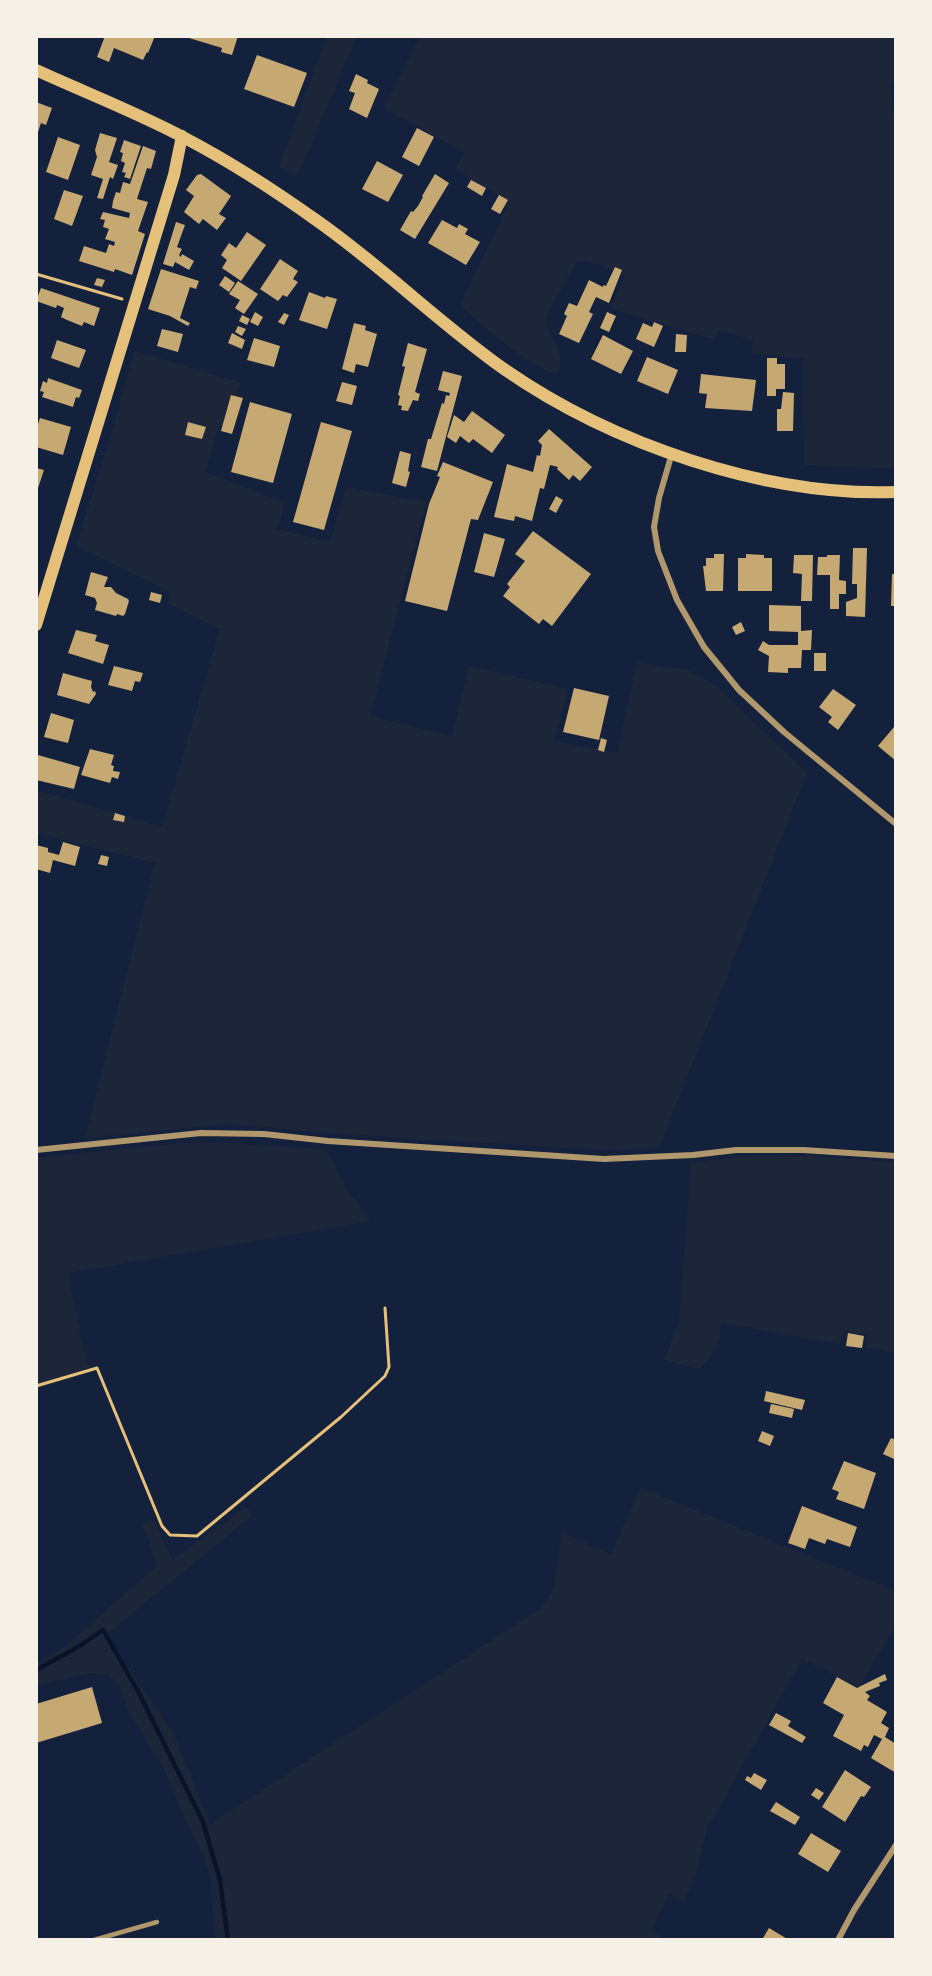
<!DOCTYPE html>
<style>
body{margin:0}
#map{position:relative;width:932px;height:1976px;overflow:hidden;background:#14213d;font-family:"Varela Round",sans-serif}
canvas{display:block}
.frame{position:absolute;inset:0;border:38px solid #f6f1e7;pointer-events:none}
</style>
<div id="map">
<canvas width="932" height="1976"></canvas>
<div class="frame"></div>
</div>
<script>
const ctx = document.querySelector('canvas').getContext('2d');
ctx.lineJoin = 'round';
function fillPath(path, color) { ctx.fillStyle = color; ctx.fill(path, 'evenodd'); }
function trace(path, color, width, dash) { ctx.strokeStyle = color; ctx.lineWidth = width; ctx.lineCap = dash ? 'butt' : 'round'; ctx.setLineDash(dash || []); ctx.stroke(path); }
const green = new Path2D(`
 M327,36h30l-60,141 -18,-10z
 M420,36h476v45l-6,2 6,55v330l-92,-3 -1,-106 -52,-6 2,-13 -35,-10 -4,10 -104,-32 15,-32c-15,-7 -31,-15 -48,-15l-30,54c-4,23 19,31 12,56l-6,3c-34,-16 -64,-44 -93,-68l49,-104 -54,-33 10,-16 -81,-45z
 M134,351l106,31 -11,45 -10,-2 -14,47 80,31 -8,26 53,13 16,-55 80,15 -56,214 82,20 17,-70 99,23 -14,52 63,12 20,-91 54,9 24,14 92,88 -148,375 -47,2 -60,-3 -211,-13 -113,-10 -143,14 70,-275 -119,-30v-43l126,37 58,-198 -52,-26 1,-12 -93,-45 40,-128z
 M220,1142l106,8 21,40 24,31 -303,52 17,84 6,16 -55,16v-231l146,-15z
 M808,1156l88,6v191l-30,-6 2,-12 -24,-4 -4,13 -119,-21c-2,23 -4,29 -22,46l-35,-9 15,-38 12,-159 36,-5z
 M641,1488l255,103v34l-37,62 -57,-28 -96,172 -11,47 -12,24 -13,-8 -20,36 11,6 -2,4h-444l-5,-67 -48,-107 -36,-59 -5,-20 -12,-12 -20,-2 -53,13v-22l28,-17 94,-82 -16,-41 12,-5 18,41 74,-53 7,8 -147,120 68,99 36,90 331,-216 12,-19 9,-57 48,22z`);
const stream = new Path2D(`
 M36,1670l42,-23 25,-17 36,63 64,129 17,58 8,60`);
const building = new Path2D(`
 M105,36h50l-7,17 -1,-1 -4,8 -29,-12 -5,14 -12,-5z
 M190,36h48l-6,19 -11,-3 1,-4 -33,-10z
 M257,55l50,18 -13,34 -50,-18z
 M356,74l12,6 -1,3 12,6 -12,29 -18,-9 6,-16 -6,-2z
 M36,102l16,6 -6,17 -5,-2 -5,15z
 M417,128l17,9 -15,29 -17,-9z
 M100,133l17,5 -8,24 9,3 -5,14 -3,-2 -7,22 -6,-1 6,-19 -12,-4 6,-18 -2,-7z
 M58,137l22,8 -12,35 -22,-8z
 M124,140l17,6 -11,33 -6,-2 2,-4 -4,-1 3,-9 -4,-2 2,-8 -3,-1z
 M143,146l13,5 -5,18 -4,-1 -10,31 11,3 -10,29 7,3 -13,41 -17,-6 -1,3 -35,-11 5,-15 22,7 3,-9 5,2 1,-4 -10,-3 4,-10 -6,-2 2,-7 -5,-1 3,-7 26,6 1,-5 -18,-5 1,-7 3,-9 4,1 3,-11 7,2z
 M377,161l26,14 -15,27 -26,-13z
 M201,174l30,22 -12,18 7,4 -9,12 -14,-11 -4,5 -15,-12 10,-16 -8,-6 11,-15z
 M435,174l14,9 -34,56 -15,-9 11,-19 2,1 5,-6 5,-9 -1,-1z
 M471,180l15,8 -4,8 -15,-9z
 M64,190l19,6 -11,30 -18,-7z
 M499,195l9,5 -8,14 -9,-5z
 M442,220l15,8 2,-4 9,5 -3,5 15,8 -14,23 -38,-22z
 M176,222l9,3 -8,22 5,2 -3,6 2,2 1,-3 12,7 -5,9 -14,-8 -2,5 -10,-3z
 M247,232l19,13 -25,36 -19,-13 5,-8 -6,-5 8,-12 7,5z
 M280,259l18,12 -5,8 5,3 -11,15 -4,-2 -5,6 -18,-12z
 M615,267l7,3 -13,33 -13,-6 -7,15 4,2 -14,29 -20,-9 8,-18 -3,-2 5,-11 8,3 12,-26 14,7v-2l3,1z
 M161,269l38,12 -3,8 -6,-2 -10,31 10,5 -2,3 -18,-10 -22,-7z
 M225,276l10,7 -6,9 -10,-7z
 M97,278l8,2 -3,7 -8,-2z
 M238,281l20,13 -14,20 -9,-6 5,-8 -11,-6z
 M41,288l59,20 -6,18 -10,-4 -2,4 -15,-6 -6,-3 3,-9 -7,-3 -1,3 -20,-7z
 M309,292l16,6 1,-2 11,3 -10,30 -28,-9z
 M255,312l8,5 -5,9 -8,-4z
 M607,312l9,4 -7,16 -9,-4z
 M284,313l5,2 -5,10 -6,-3z
 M242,315l8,4 -3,6 -8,-4z
 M654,322l9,4 -9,21 -18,-8 7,-16 9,4z
 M354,323l12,3 -1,4 12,4 -9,33 -12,-3 -2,9 -12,-4z
 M238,326l8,3 -4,7 -7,-4z
 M162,329l21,5 -5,18 -21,-6z
 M232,333l13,7 -3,9 -14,-6z
 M676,334l11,1 -1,17h-11z
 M603,335l30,16 -12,23 -30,-15z
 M254,338l26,8 -6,21 -27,-7z
 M57,340l29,10 -7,18 -28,-10z
 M408,343l19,6 -12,43 5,2 -2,7 -5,-1 -5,11 -7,-1 1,-4 -4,-1 2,-9 -2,-1 7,-28 -3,-1z
 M647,357l31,13 -10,24 -31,-13z
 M767,358h10v6h8v25h-9v7h-9z
 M443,371l19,5 -25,95 -16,-4 7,-28h3l11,-36 2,1 2,-9 3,1 1,-3 -12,-3z
 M701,374l55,6 -4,31 -47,-3 2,-14 -8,-1z
 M48,378l34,12 -3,8 -3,-1 -3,10 -31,-10 2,-5 -4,-1 3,-10 4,2z
 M342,382l15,4 -5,19 -16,-4z
 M783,392l11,1 -1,38h-16v-22h4z
 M231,395l12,3 -11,36 -11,-3z
 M250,402l42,12 -19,69 -42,-11z
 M472,411l33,24 -13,18 -19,-14 -4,4 -9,-7 -4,7 -9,-6 7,-22 10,7z
 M40,418l31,9 -8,28 -27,-8v-17z
 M188,422l18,5 -4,12 -17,-4z
 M321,422l31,9 -28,99 -31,-8z
 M549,429l43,38 -12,14 -7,-6 -4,5 -12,-11 1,-2 -8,-2 -6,24 -4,-1 -8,33 -17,-5 -1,5 -20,-4 13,-53 26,8 4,-17 3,1 2,-11 -4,-4z
 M400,451l11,3 -3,17 2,1 -4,15 -14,-4z
 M443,462l50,20 -15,38 -7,-1 -24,92 -42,-10 24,-97 11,-27 -3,-1z
 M36,468l8,2 -6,18h-2z
 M556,496l7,4 -7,13 -7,-4z
 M533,531l58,43 -39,52 -9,-7 -4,5 -36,-28 7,-9 -3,-3 18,-23 -10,-7z
 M484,533l21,6 -11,38 -20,-5z
 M853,548h14l-2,69 -19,-1v-14l11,-4v-14h-5z
 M714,554h10l-1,37h-17l-3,-25h3v-8h8z
 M746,554l18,1v3h8v33h-34v-33h8z
 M794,555h19l-1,46h-11l1,-27 -9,-1z
 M827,555h13l-1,25 7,1v13h-7v15h-9v-34h-13l1,-18h9z
 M91,572l17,5 -4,10h7l5,6 12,6 1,2 -4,13 -2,2 -6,-2 -1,2 -21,-6 2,-7 -2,-5 -10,-3z
 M892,574h4v32h-5z
 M151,592l11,3 -2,8 -11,-3z
 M769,605l32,1v25l11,-1 -1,20h-9l-1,18h-13v5l-20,-1 1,-16 -11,-6 5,-9 6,4h29v-13l-29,-1z
 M741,622l4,9 -9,4 -4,-8z
 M76,630l21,5 -2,6 14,4 -6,19 -35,-11z
 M814,653h12v18h-12z
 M114,666l29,7 -3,9 -5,-1 -3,10 -24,-6z
 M63,673l29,8 -1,6 2,5 2,-1 1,3 -7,10 -32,-9z
 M574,688l35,8 -10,44 -36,-8z
 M833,689l23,16 -18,25 -10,-8 4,-5 -13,-10z
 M51,713l23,7 -6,23 -24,-6z
 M894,727l2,2v32l-18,-15z
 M601,738l6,2 -3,12 -6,-2z
 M90,749l24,6 -3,10 3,1 -1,5 7,1 -2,7 -6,-2 -2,6 -29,-8z
 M38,755l42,12 -6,22 -38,-9z
 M115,813l10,3 -1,6 -11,-2z
 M63,842l17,5 -5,19 -22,-6 -3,13 -14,-4v-24l12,3v4l11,3z
 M101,855l8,2 -2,9 -9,-2z
 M848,1333l16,3 -2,12 -16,-2z
 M766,1391l39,9 -3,10 -38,-9z
 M771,1404l23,5 -2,9 -23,-5z
 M762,1431l12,5 -4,10 -12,-5z
 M891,1438l5,2v20l-13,-6z
 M844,1461l32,12 -12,36 -28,-10 3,-7 -7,-3z
 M802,1506l55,21 -7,20 -23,-8 -2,5 -16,-6 -4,11 -17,-6z
 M885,1674l2,6 -8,3 1,3 -15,6 5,4 -3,4 20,12 -6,11 8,5 -4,9 11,7v29l-25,-15 11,-19 -8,-4 -6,12 -4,-2 -3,6 -28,-15 11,-21 -21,-12 14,-26 20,11z
 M92,1687l10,36 -66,20v-39z
 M776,1713l15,8 -3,5 18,11 -4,6 -33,-18z
 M845,1770l26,17 -7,10 -3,-1 -16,26 -23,-15z
 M754,1773l13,7 -6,10 -16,-10 2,-4 4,2z
 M816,1788l8,5 -5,7 -8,-5z
 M776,1802l24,15 -5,8 -25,-14z
 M811,1833l30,18 -13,21 -30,-18z
 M769,1928l20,12h-23l-3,-2z`);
const path = new Path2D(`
 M36,274l86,25
 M36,1386l61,-18 65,158 8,9 27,1 144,-119 44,-41 4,-9 -4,-59`);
const service = new Path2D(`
 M94,1940l63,-18`);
const minor = new Path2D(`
 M672,453l-13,45 -5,29 4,24 19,49 27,47 35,43 45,42 112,92
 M36,1150l165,-17 63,1 64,7 276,18 89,-4 43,-5h67l93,6
 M838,1940l16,-30 42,-65`);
const secondary = new Path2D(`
 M36,70c48,22 100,42 147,67 46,24 91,53 133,83 66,46 123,103 188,149 108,75 261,128 392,123
 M36,625l138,-450 8,-39`);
fillPath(green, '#1d2539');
trace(stream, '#0b132b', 4.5);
fillPath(building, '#c6a872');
trace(path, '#e5c07b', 3);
trace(service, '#b1986c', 4.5);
trace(minor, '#b1986c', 6);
trace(secondary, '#e5c07b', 12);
</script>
